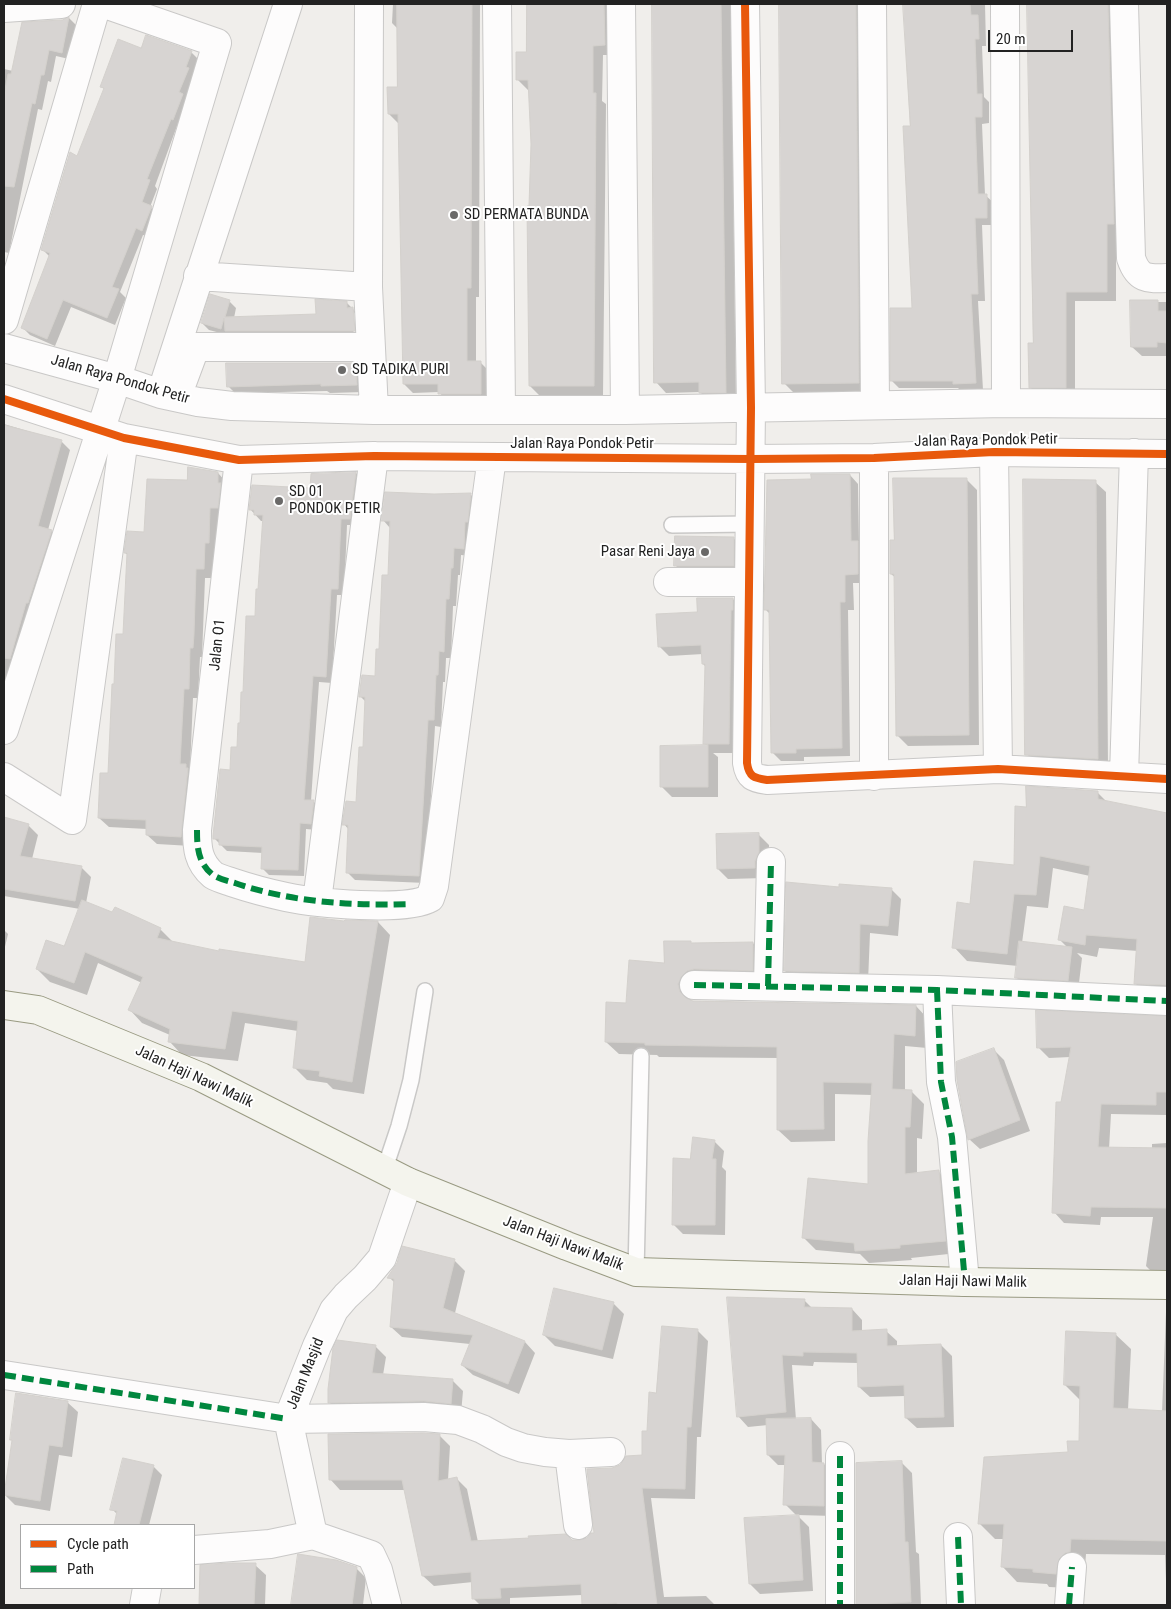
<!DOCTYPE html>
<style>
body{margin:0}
#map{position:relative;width:1171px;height:1609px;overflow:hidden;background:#f0eeeb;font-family:"Roboto Condensed",sans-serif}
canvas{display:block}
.frame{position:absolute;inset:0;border:5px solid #222;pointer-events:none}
.legend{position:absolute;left:20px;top:1524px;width:175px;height:65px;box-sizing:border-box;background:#fff;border:1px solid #a7a7a7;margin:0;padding:6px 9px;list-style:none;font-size:15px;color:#222}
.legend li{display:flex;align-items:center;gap:10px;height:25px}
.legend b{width:25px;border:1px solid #a7a7a7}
.scale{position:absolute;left:988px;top:30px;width:85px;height:22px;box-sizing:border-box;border:2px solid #222;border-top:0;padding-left:6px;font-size:15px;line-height:18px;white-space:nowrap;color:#222;-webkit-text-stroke:4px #fff;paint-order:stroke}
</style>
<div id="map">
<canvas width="1171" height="1609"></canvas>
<div class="frame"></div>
<ul class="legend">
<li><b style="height:6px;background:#e8590c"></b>Cycle path</li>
<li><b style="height:6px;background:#00873e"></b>Path</li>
</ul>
<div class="scale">20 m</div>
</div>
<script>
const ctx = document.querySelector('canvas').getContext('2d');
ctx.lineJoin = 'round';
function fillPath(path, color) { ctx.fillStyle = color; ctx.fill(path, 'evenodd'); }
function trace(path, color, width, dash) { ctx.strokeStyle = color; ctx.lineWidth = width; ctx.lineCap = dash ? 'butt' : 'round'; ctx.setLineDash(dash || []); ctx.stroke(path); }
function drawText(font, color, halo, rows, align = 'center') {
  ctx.font = font + ' "Roboto Condensed",sans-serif'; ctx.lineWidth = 4; ctx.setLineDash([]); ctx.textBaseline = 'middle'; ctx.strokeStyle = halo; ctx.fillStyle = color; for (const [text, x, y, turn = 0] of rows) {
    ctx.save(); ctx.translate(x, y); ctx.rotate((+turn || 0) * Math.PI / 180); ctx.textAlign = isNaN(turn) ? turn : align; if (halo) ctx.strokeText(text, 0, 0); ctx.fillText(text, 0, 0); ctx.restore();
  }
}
const shadow = new Path2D(`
 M393,4h87l-1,293h-3v65h4l9,9v32h-41l-9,-11 -26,1 -9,-9 -4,-261h-2l-9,-9 9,-26v-59l-6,-6z
 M528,4h86v51h-11l-1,46 4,3 -3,292h-63l-10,-10v-179l2,-63 -2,-54h-2l-11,-11 11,-26z
 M653,4h78l5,398 -25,1 -11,-11 -34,1 -10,-11z
 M781,4h92l-3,390h-75l-11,-11z
 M904,4h81l1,42h-4l2,51 5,5v21l-7,1 3,71 9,8v22h-12l3,76h-7l5,89 -22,1 -3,-3h-59l-7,-7 21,-71 -2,-183z
 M1029,4h93l1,229h-7v68h-41v96l-36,-1 -9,-9 4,-42z
 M69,18l7,7 -7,34 -13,-3 -5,26 -3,-1 -6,29 -4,-1 -29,144 -5,-1v-183l9,2 49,-50z
 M141,49l50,3 8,8 -6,15 2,2 -40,109 2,3 -7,18 9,8 -9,22 -7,-2 -23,57 6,6 -11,27 -44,-18 -16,39 -25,-11 -7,-7 27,-71 -8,-8 63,-159 -3,-3z
 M229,301l7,7 -2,10 83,-3 29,-13 14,14 1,22 -133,-3 -19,-5 -7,-7zM352,311l3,2 1,25h-2z
 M1132,302h35v54h-25l-10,-9z
 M356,364l7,7 1,21 -34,1 -3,-2 -92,2 -7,-7z
 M4,424l57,17 9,9 -22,80 3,1 9,9 -56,170z
 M218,473l9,10 -9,69h-3l-2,26h-8l-3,79h-2l-2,41h-5l-3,72 5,5 -4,71 -34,-2 -10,-9v-6l-38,-2 -10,-9 10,-44 6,-89 9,-50 4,-80 -3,-2 21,-20 43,-52z
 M356,473l6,7 -6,45h-9l-3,70h-7l-5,88 -13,-1 -8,119 3,1 6,6 -3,22 -11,-1 -2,47 -35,-1 -7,-7 1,-15 -36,-2 -13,-13 24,-90 6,-55 16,-102 4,-70h-3l-11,-12z
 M850,475l8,9 1,59 8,8v32h-14l1,27h-6l2,146 -46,1v4h-23l-9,-9 -1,-137 -5,-5 46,-129z
 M966,479l11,11 2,255 -71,1 -11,-11 -1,-157 -5,-4 4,-32z
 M1095,482l11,10 2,277 -71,-4 -10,-11z
 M471,495l7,7 -7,54 -10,-1 -1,20h-2l-2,31h-3l-2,52h-5l-1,24h-2l-2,45 -6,-1 -9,157 -71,-3 -8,-8 2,-42 -5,-6 13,-21 7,-54 2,-47 -6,-6 17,-19 12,-101 1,-48 -7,-8z
 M733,538l11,10v28h-58l-10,-10z
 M733,599l9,10 -4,144h-25l5,4v40h-46l-10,-10 46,-40 -4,-4 2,-76 -3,-3v-10l-34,2 -10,-10 39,-33z
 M1097,792l11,11 59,11v183l-19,-1 -13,-13 3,-32 -39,-3 -2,9 -20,-4 5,5 -4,33 -51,-3 -10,-10 1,-12 -51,-5 -13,-14 17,-42 44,-39 13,-58zM1053,868l37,8 -5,35 -25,29 7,7 -45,-4 5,-37 21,2z
 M4,818l24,7 10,10 -6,24 49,8 10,10 -5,26 74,26 13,13 47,10 86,12 39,-41 33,-1 12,13 -26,159 -31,-5 -6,-6 -20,-3 -13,-13 4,-36 -53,-8 -7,38 -56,-6 -12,-13v-7l-28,-12 -12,-13 12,-27 -44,-20 -11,32 -37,-13 -13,-13 27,-21 16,-39 -76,-13z
 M758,834l11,11v18l-4,15 -37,1 -10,-10z
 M840,888l51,1 10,10 -3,37 -28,-3 -2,49 -73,-1 -10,-10z
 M4,930l4,4 -4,17z
 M690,942l3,3 60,-2 12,13v27l-75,14 1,4 225,5 12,13 -1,29 -22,-2v45h6l13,13 -2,35 -5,-1v36l22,-2 12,12 7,69 -47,5 1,2 -43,3 -9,-9 -44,-4 -13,-13 67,-51 2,-91 -37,-1v47l-44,1 -13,-12v-72l-119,-1 -2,-2 -38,-1 -13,-12 21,-38 39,-40z
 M1038,1012l129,6v84l-1,13 -55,-1 -2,35h43v-5l15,-1v135l-10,-1 -11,-11 7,-49h-52l-1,8 -36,-2 -10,-11 8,-108 8,-47 -21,1 -11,-11z
 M993,1049l11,11 26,71 -50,18 -11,-10z
 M714,1141l10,10 -2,16 4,4 -1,64 -42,-1 -10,-10 18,-64z
 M454,1260l11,11 -10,42 70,29 10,11 -16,41 -46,-19 -11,-10 8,-21 -68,-7 -11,-10 4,-44 -6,-6z
 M804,1300l9,9h39l10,11v12l24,-1 11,10v6l44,-2 11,11 2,71 -37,1 -11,-10 -1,-22 -35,1 -11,-10v-24l-45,-1 -1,4 -21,-1 4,55 15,-1 10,11 1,34h2l10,10v42l-37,-1 12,12 4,64 -53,3 -10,-10 47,-68 -12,-12 1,-39h-8l-10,-10v-30l-20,2 -10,-11z
 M613,1303l11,11 -11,45 -58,-13 -11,-11z
 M1166,1312l1,293 -2,-50 -79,-1 -1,13 -14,21 -22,-1 -2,-3 -30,-2 -15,-16 2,-27h-9l-16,-16 90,-69 11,-11 1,-42 -16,-16 50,-51 16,15 -3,61 34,2z
 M697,1330l11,11 -7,96h-4l-2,62 -44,-1 13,99 42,-1 9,9h-131l-2,-10 -72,3v7h-30l-7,-7v-16l-39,4 -11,-10 -17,-86h-66l-10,-11 109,-44 11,11 -2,34 9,-1 10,10 11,53h102l15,-8 17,-65 31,-13 14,-62z
 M375,1346l11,11 -3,18 69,5 11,11 -2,23 -121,-1 -11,-11z
 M67,1402l11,10 -6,45 -13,-2 -9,56 -35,-6 -10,-10z
 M901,1462l11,11 4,79 3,2 2,51h-64v-141z
 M153,1466l9,9 -13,50h-33l2,-10 -6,-6z
 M299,1555l57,13 10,10 -3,27h-71z
 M255,1565l11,10 -1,30h-65l2,-39z`);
const building = new Path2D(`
 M397,4h75l-1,284h-4v73h14v33h-43v-10h-35l-5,-270h-10l-1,-27h10z
 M527,4h77l1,41 -12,1v47h3l-2,293h-65l-2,-180h2l2,-62 -3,-64h-12v-28h10z
 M652,4h69l5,389h-27v-11l-45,1z
 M779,4h77l3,379 -77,1z
 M903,4h67l1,11h7l1,24h-4l2,55h5v23h-7l3,77h9v24h-12l3,76h-7l5,89 -23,1v-3h-63v-73h22l-9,-182h7z
 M1027,4h81l6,220h-7v68h-41v96h-37l-1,-45h5z
 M69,17l-7,36 -13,-3 -5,25h-3l-6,29 -3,-1 -18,84 -10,-1v-91l4,-21h3l11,-52 40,-2z
 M146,35l46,16 -6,16 3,1 -10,24 4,2 -10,26 -2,-1 -24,60 3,1 -8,22 10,4 -10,25 -6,-3 -24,59 7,2 -12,29 -44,-18 -16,39 -26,-11 29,-75 -9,-3 29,-98 7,4 27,-68 -4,-1 18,-48 23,9z
 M210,294l20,6 -5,17 91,-3 -1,-15 32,2v7l6,-1 2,24h-130l-1,-13 -3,11 -20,-6z
 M1130,300h28v11h9v32l-10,-1v5h-26z
 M226,363h130l1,22 -36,1v-2l-94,3z
 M4,425l58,15 -24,86 14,4 -24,73h-2l-16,56 -6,-1z
 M188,467l30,5v11h3l-3,25h-8l-1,35h-4l-1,26h-8l-2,65 -1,14h-3l-1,41h-5l-4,75h6v4h2l-7,69 -35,-2v-15l-48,-2 2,-45h8l4,-89h2l2,-50h7l4,-81h-3l3,-22 17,1 3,-53 40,1z
 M356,472l-6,47h-9l-3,70h-7l-5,88 -13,-1 -9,124h10l-3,24 -11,-1 -2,47 -37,-1 1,-22 -43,-2v-6h-6v-3l7,-67 10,1 1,-23h6l1,-24h2l1,-31h2l3,-76h9l1,-27h2l5,-74h-9v-5h-5l3,-25 58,3 1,-14z
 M811,474h39l1,67h7v33l-13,1v27h-5l2,146 -46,1v4h-25l-2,-143h-5l3,-130 44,-1z
 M893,478h74l2,257 -73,1 -2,-162h-4v-34h4z
 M1023,479l73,1 2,279 -73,-4z
 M385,492l49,2 37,-1 -3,29h-3l-1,27 -10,-1 -1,20h-2l-2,31h-3l-2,53 -5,-1 -1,24h-2l-2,45h-6l-9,156 -73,-3 2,-48h-6l4,-24 10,1 3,-55h4l2,-50h-6l3,-22 13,1 1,-27h3l3,-74h6l2,-54h-9z
 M675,536l59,1v29h-60z
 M697,598h36v12h-2l-2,134h-26l2,-80h-3l-1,-19 -43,2 -2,-33 41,-2z
 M708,745v42h-48v-41z
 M1026,786l72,5v8l69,14v172l-33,-1 3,-45 -51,-4 -1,10 -27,-5 6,-34 20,4 6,-44 -50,-10 -4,39 -22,-1 -7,60 -55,-6 5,-46 13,2 4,-43 40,4 1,-59 11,1z
 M4,817l25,7 -9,32 62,10 -7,35 -71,-12z
 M759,833v19l-4,9v7l-38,1 -1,-35z
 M786,882l53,5v-3l53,4 -4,38 -28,-2 -1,49 -75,-2z
 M82,900l30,12 3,-5 46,21 -4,10 62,13v-2l86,13 5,-45 34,4 1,-1 33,1 -26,161 -33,-6 1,-5 -27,-3 5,-47 -66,-10 -7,38 -57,-7 2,-13 -42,-19 15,-33 -58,-25 -11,31 -38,-14 10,-29 18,6z
 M664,941h27v2l62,-1v29l-59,-2 -7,2 -6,6 -3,7 2,8 6,6 7,3 223,4 -1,31 -21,-2 -2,55 20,1 -2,37h-5v47l34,-4 7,71 -46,4v3l-45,3 -1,-8 -52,-5 6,-60 60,6v-43l4,-58 -49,-1 1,47 -47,1v-83l-132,-2v-2l-40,-1 1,-40 20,1 3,-43 35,3z
 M1019,941l53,6 -4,34 -53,-3z
 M1036,1010l131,6v76h-11v13l-55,-1 -3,43 69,1v60l-76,-1 -1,9 -38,-3 4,-111h5l10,-55 -34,1z
 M994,1048l26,72 -52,20 -11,-60 -1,-18z
 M693,1137l22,3 -3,19h4l-1,66h-43l1,-67 17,1z
 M402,1246l53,13 -12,49 82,33 -17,43 -47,-19 12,-30 -83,-8 4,-48 -7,-1 10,-15z
 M554,1288l60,14 -12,48 -59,-15z
 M727,1297l78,2 -1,8 48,1v23l35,-2v17l54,-2 3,73 -39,1 -1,-33 -46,2 -1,-34 -54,-1v4l-21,-1 4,57 -49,5z
 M662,1326l36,3 -7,98h-4l-2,62 -43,-1 15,117h-40v-2l-35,2 -1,-21 -81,4 1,10 -29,1 -1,-27 -49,4 -20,-96h-73l-1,-46 95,-1 17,1 -2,47 19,-4 14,64 58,-3 -1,-2 38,-2 6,6h7l8,-2 4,-5h3l-7,-64 25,-1 8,-3 6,-9 16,-1v-24h5l2,-39 7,1z
 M1066,1331l50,2 -3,75 54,3v130l-96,-2 -1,13 -5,1 -6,6 -3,15 -23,-2v-3l-32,-2 3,-43h-26l6,-67 84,-5 -1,-11h12l1,-55 -16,-1z
 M337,1340l39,5 -4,28 81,6 -2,25 -27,-3 -96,2v-14l5,-41z
 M16,1393l52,8 -6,46 -13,-2 -9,56 -36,-6 8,-55h-2z
 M811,1418l1,44 12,1v43l-41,-1 2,-50h-18l-1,-36z
 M123,1458l31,7 -15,60h-25l3,-14 -7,-1z
 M902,1461l3,81h3l3,60 -55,3v-142z
 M799,1515l4,65 -54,4 -5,-66z
 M298,1554l38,6 21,7 -5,38h-61z
 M232,1563h24l-2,42h-55l1,-40z`);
const lane = new Path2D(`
 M672,525l78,-1
 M384,1171l15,-45 12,-46 14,-89
 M636,1272l5,-216`);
const street = new Path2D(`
 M369,4l-1,283 6,123
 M497,4l4,405
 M621,4l4,406
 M745,4l6,404 -4,355c2,14 7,15 20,17l231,-11 169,10
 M872,4l3,401
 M1005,4l1,399
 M1124,4l7,254c7,21 16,21 36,20
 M4,8l57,-4
 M198,276l170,11
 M4,320l93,-316
 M4,348l113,31 44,15 37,8 34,4 142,4h251l381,-7 161,1
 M182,383l13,-35 2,-1h173
 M161,394l127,-390
 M4,399l120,39 115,22 135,-4 377,3 123,-1 120,-6 173,2
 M994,452l4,317
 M239,460l-42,370c0,18 1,32 16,45 5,3 12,5 18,7 18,6 36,11 55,15 29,6 120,15 144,1l4,-12 58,-429
 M668,582h81
 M4,730l113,-351 100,-336 -112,-39
 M874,776v-318
 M1124,776l10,-323
 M4,777l68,43 52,-382
 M317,901l57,-445
 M694,985l243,5 230,11
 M768,986l3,-124
 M937,990l4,92 11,55 13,145
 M4,1375l284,44 136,-2 34,3 24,9 24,13 17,6 22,4 24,2 42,-2
 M569,1454l9,71
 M840,1456v149
 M958,1537l3,68
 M194,1550l76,-6 43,-9
 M144,1605l3,-17
 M387,1605l-9,-35 -7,-15 -58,-20 -25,-116 29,-73 17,-36 12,-14 19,-18 17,-20 26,-76
 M1069,1605l3,-38`);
const secondary = new Path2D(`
 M4,1005l34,5 163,67 207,105 159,64 69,26 329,10 202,3`);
const quiet = new Path2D(`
 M197,830c0,18 1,33 16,45 6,4 15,6 22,8 55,19 116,23 175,21
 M694,985l243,5 230,11
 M768,986l3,-124
 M937,990l4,92 11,55 13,145
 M4,1375l284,44
 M840,1456v149
 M958,1537l3,68
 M1069,1605l3,-38`);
const cycleway = new Path2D(`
 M745,4l6,404 -4,355c2,14 7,15 20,17l231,-11 169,10
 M4,399l120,39 115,22 135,-4 377,3 123,-1 120,-6 173,2`);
const markers = [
 [454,215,5,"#6a6968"],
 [342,370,5,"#6a6968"],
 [279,501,5,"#6a6968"],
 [705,552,5,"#6a6968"]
];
const poiNames = [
 ["SD PERMATA BUNDA",464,215],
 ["SD TADIKA PURI",352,370],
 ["SD 01",289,492],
 ["PONDOK PETIR",289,509],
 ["Pasar Reni Jaya",695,552,"right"]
];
const streetNames = [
 ["Jalan Raya Pondok Petir",120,380,16],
 ["Jalan Raya Pondok Petir",986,441,-1],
 ["Jalan Raya Pondok Petir",582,444],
 ["Jalan O1",218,645,-84],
 ["Jalan Haji Nawi Malik",194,1077,25],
 ["Jalan Haji Nawi Malik",563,1244,21],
 ["Jalan Haji Nawi Malik",963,1282,1],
 ["Jalan Masjid",306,1374,-68]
];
fillPath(shadow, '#0003');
fillPath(building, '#d7d4d2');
trace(building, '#d3d0cc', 1);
trace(lane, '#c9c8c7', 18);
trace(street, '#c9c8c7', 30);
trace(secondary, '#999a82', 30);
trace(lane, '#fdfcfc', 15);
trace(street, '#fdfcfc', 28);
trace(secondary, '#f4f4ed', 28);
trace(quiet, '#00873e', 6, [12, 6]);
trace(cycleway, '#e8590c', 8);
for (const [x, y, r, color] of markers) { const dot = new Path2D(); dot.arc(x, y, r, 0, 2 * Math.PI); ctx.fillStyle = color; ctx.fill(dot); trace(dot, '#fff', 2); }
drawText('15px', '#222', '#fff', poiNames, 'left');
drawText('15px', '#222', '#fff', streetNames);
</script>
